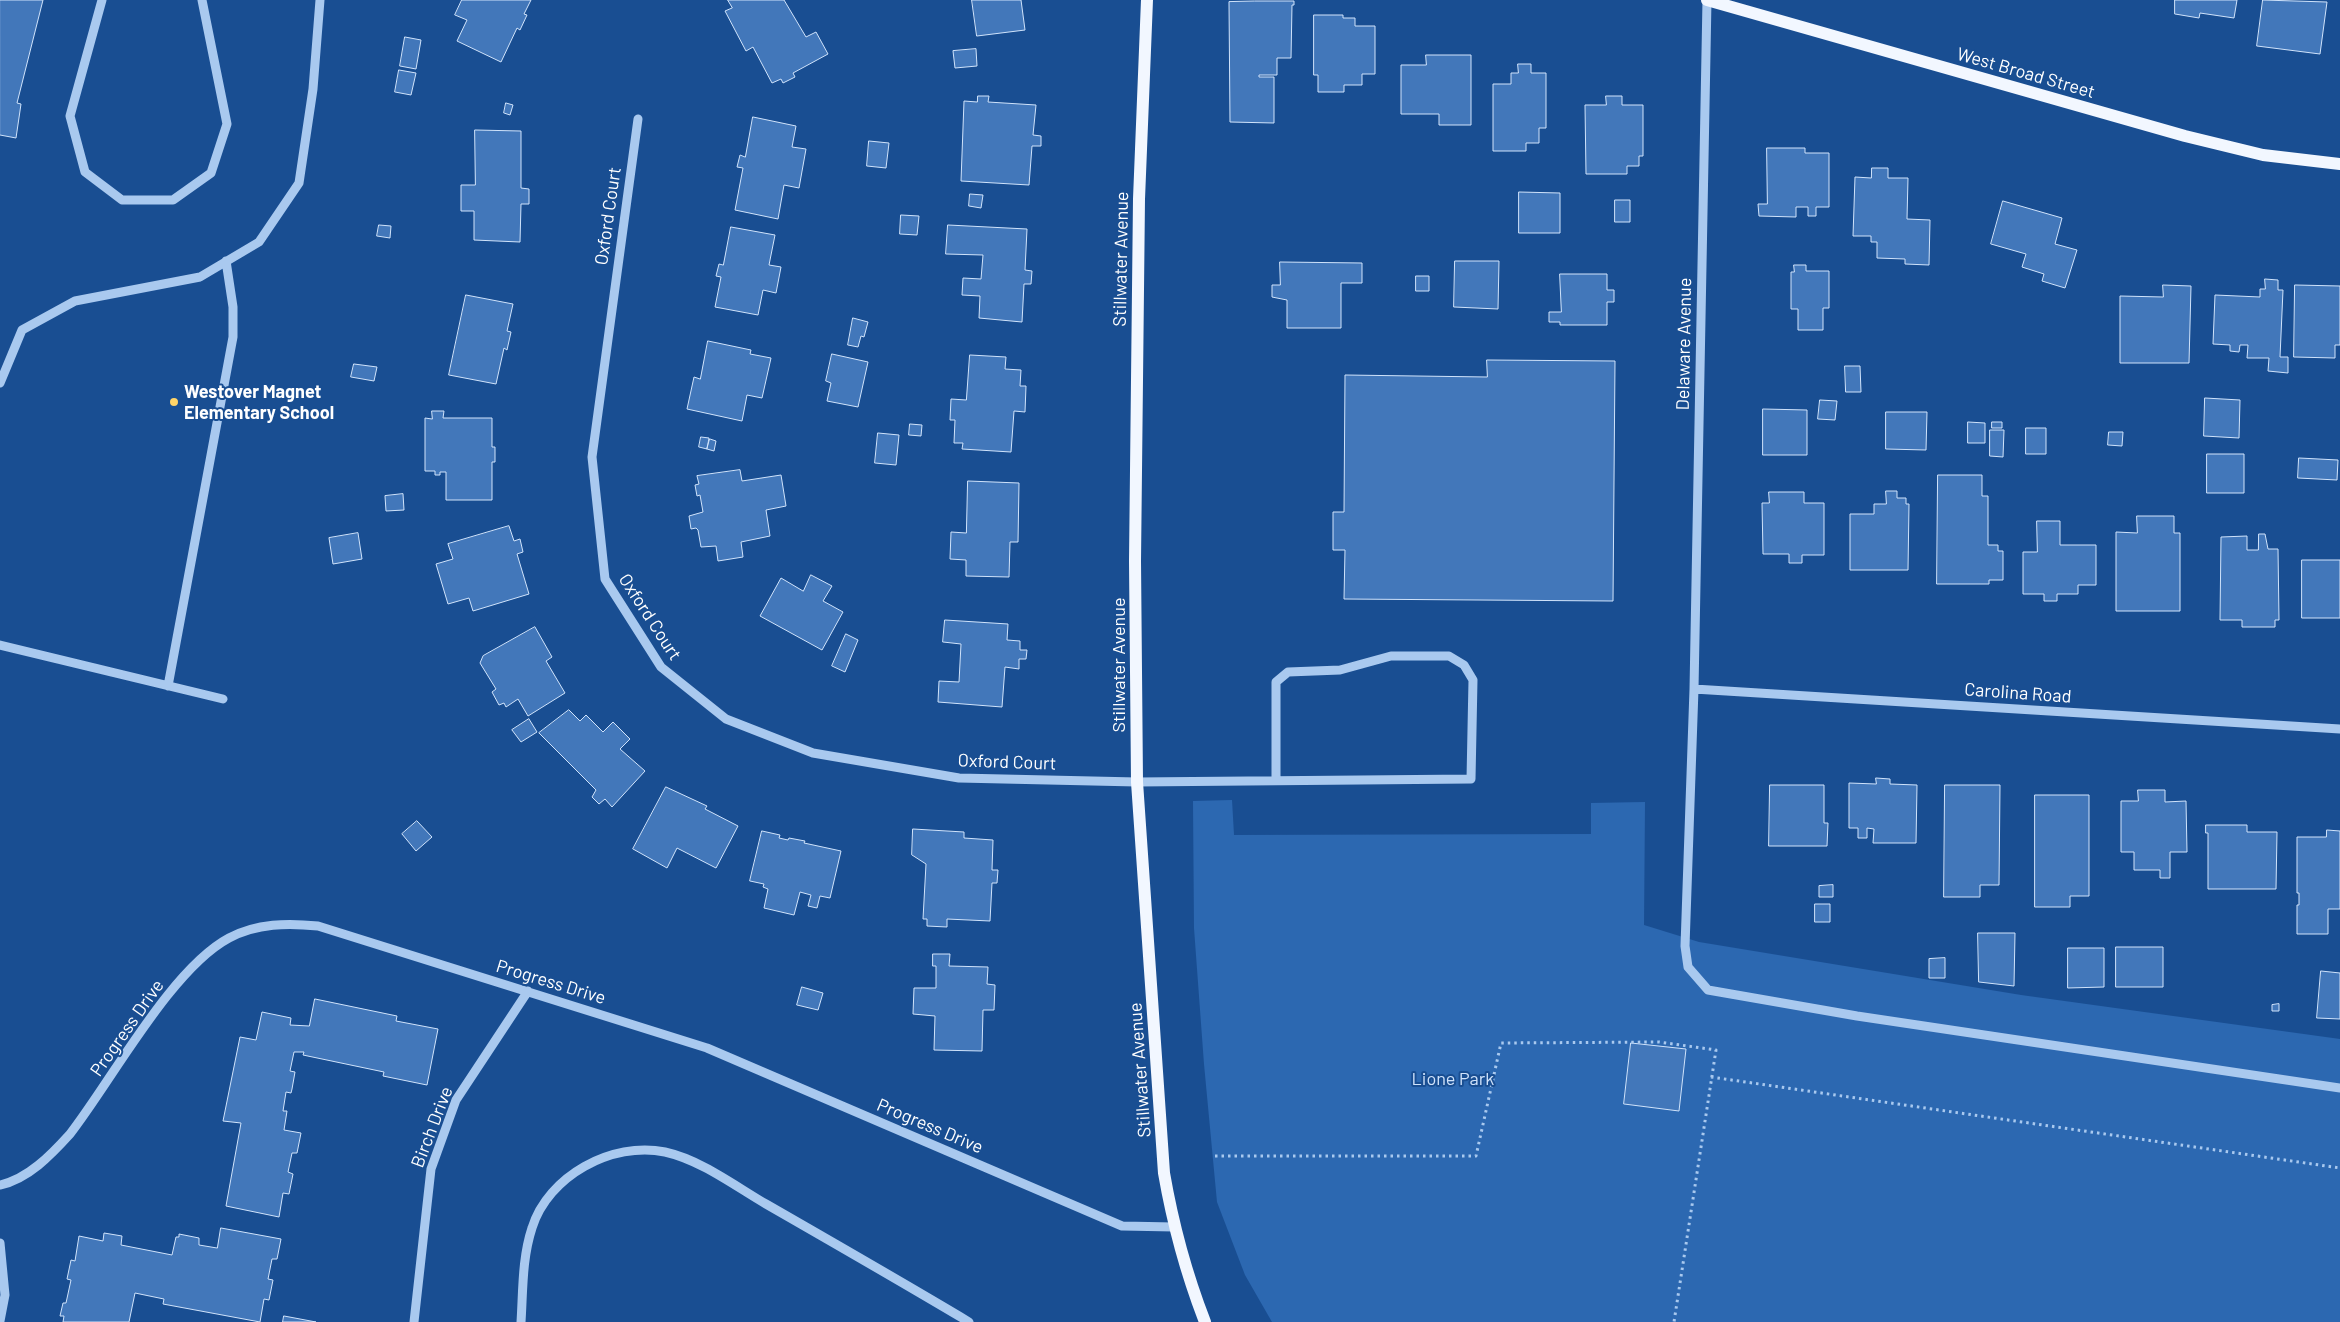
<!DOCTYPE html>
<style>
body{margin:0}
canvas{display:block;background:#194e92}
</style>
<canvas width="2340" height="1322"></canvas>
<script>
const ctx = document.querySelector('canvas').getContext('2d');
ctx.lineJoin = 'round';
function fillPath(path, color) { ctx.fillStyle = color; ctx.fill(path, 'evenodd'); }
function trace(path, color, width, dash) { ctx.strokeStyle = color; ctx.lineWidth = width; ctx.lineCap = dash ? 'butt' : 'round'; ctx.setLineDash(dash || []); ctx.stroke(path); }
function drawText(font, color, halo, rows, align = 'center') {
  ctx.font = font + ' Barlow,sans-serif'; ctx.lineWidth = 4; ctx.setLineDash([]); ctx.textBaseline = 'middle'; ctx.strokeStyle = halo; ctx.fillStyle = color; for (const [text, x, y, turn = 0] of rows) {
    ctx.save(); ctx.translate(x, y); ctx.rotate((+turn || 0) * Math.PI / 180); ctx.textAlign = isNaN(turn) ? turn : align; if (halo) ctx.strokeText(text, 0, 0); ctx.fillText(text, 0, 0); ctx.restore();
  }
}
const green = new Path2D(`
 M1232,800l2,35 357,-1v-31l54,-1 -1,123 55,17 322,53 319,44v283h-1068l-27,-47 -28,-73 -13,-138 -10,-136 -1,-127z`);
const building = new Path2D(`
 M0,0h43l-26,103 4,1 -5,34 -16,-3z
 M462,0h69l-7,14 3,1 -7,15 -3,-2 -16,34 -44,-21 10,-21 -12,-5z
 M728,0h56l22,37 10,-5 12,22 -35,19 2,4 -12,6 -2,-4 -9,4 -19,-36 -7,4 -21,-40 7,-3z
 M972,0h49l4,30 -48,6z
 M2175,0h62l-3,18 -34,-5 -1,5 -24,-4z
 M2263,0l64,2 -7,52 -63,-8z
 M1255,1h39v4h-2l-1,53h-14v17h-18v2h15v46l-44,-1 -1,-120z
 M1314,15h29v3h12v8h20v48h-13v11h-18v7h-26v-17h-4z
 M405,37l16,3 -5,29 -16,-3z
 M976,49l1,17 -22,2 -2,-17z
 M1426,55h45v70h-32v-11h-38v-49h25z
 M1518,64h13v9h15v55h-7v15h-13v8h-33v-67h18v-11h7z
 M399,70l17,3 -5,22 -16,-3z
 M978,96h11l-1,6 48,3 -3,30 8,1v10h-9l-3,39 -68,-4 3,-80 13,1z
 M1606,96h16v9h21v51h-4v10h-12v8h-41l-1,-69h21z
 M506,103l7,2 -3,10 -6,-2z
 M753,117l43,9 -4,21 14,2 -7,39 -15,-3 -6,34 -43,-9 8,-42 -6,-1 3,-12 5,2z
 M475,130l46,1v57l8,1v15h-8l-1,38 -46,-2v-29h-13v-26h14z
 M869,141l20,2 -3,25 -19,-2z
 M1767,148h38v5h24v54h-13v9h-8v-9h-12v10l-37,-1 -1,-12h9z
 M1872,168h16v10h20l-1,41 23,1 -1,45 -24,-1v-5l-28,-1v-16h-6v-6h-18l2,-59 16,1z
 M1519,192l41,1v40h-41z
 M970,194l13,1 -2,13 -12,-2z
 M1615,200h15v22h-15z
 M2003,201l59,17 -7,26 22,6 -12,38 -23,-7 2,-7 -22,-7 4,-13 -35,-10z
 M901,215l18,1 -2,19 -17,-1z
 M379,225l12,1 -1,12 -13,-2z
 M948,225l79,4 -2,41 7,1 -1,13h-7l-2,38 -43,-4 1,-22 -18,-1 1,-17 18,1 2,-24 -37,-1z
 M731,227l44,8 -6,30 12,2 -5,26 -13,-3 -5,25 -43,-8 6,-30 -5,-1 3,-12 4,1z
 M1455,261h44l-1,48 -44,-2z
 M1280,262l82,1v20h-21v45h-54v-28l-15,-3v-12h8z
 M1794,265h12v6h23v37h-6v22h-25v-21h-7v-37h3z
 M1560,274h47v16h7v12h-7v23h-47v-3h-11v-10h12z
 M1416,276h13v15h-13z
 M2265,279l13,1v10h5l-3,67h8v16l-20,-2 1,-13h-22l1,-13h-8l-1,7 -9,-1v-6l-17,-1 2,-49 45,2v-8h5z
 M2163,285l28,1 -2,77h-69v-67l43,1z
 M2295,285l45,1v59h-5v13l-41,-1z
 M466,295l47,9 -6,27 4,1 -4,18 -3,-2 -8,36 -47,-9z
 M853,318l15,4 -4,15 -3,-1 -3,11 -10,-2z
 M708,341l43,9 -1,4 21,4 -9,40 -15,-3 -5,26 -55,-12 7,-32 6,2z
 M832,354l36,8 -10,45 -31,-6 4,-18 -5,-2z
 M970,355l36,2 -1,12 16,1 -1,16h6l-1,26 -11,-1 -3,41 -49,-3 1,-6h-9l1,-23h-5l1,-21 15,1z
 M1487,360l128,1 -2,240 -269,-2 1,-49h-12v-38h11l1,-137 142,2z
 M354,364l23,3 -3,14 -23,-4z
 M1845,366h15l1,26h-15z
 M2205,398l35,2 -1,38 -35,-2z
 M1820,400l17,1 -2,19 -17,-1z
 M1763,409l44,1v45h-44z
 M432,411h12l-1,7h49v29h3v15h-3v38h-46v-28h-6v3h-5v-4h-10v-53l7,1z
 M1886,412h41l-1,38 -40,-1z
 M1968,422l17,1v20h-17z
 M1992,422h10v6h-10z
 M910,424l12,1 -1,11 -12,-1z
 M2026,428h20v26h-20z
 M1990,430h14l-1,27 -13,-1z
 M2109,432h14l-1,14 -14,-1z
 M878,433l21,2 -3,30 -21,-2z
 M701,437l8,1 -2,11 -8,-2z
 M710,439l6,2 -2,10 -7,-2z
 M2207,454h37v39h-37z
 M2299,458l39,2 -1,20 -39,-2z
 M740,470l2,11 39,-6 5,31 -20,4 4,26 -29,6 2,15 -25,4 -2,-15 -15,1 -3,-17 -2,-2 -5,1 -2,-13 14,-4 -3,-17 -3,1 -2,-11 4,-1 -2,-8z
 M1938,475h44v21h6v49h10v6h5v29h-14v4h-52z
 M968,481l51,2 -1,59h-8l-1,35 -43,-1v-16l-16,-1 1,-27 15,1z
 M1886,491h11v7h9v6h3l-1,66h-58v-56h24v-10h12z
 M1769,492h35v11h20v52h-22v8h-13v-9h-26l-1,-51h7z
 M403,494l1,16 -18,1 -1,-15z
 M2137,516h37v17h6v78h-64v-79l21,1z
 M2037,521h23v24h36v40h-18v9h-21v7h-13v-7h-21v-42h14z
 M509,526l5,15 6,-2 3,13 -6,2 12,40 -56,17 -4,-13 -21,6 -12,-40 17,-5 -5,-15z
 M358,533l4,26 -29,5 -4,-26z
 M2259,534h6l3,15h10l1,71h-4v7h-33v-7h-22l1,-83 26,-1v14h11z
 M2302,560h38v58h-38z
 M811,575l21,11 -9,15 20,11 -21,38 -62,-34 21,-38 22,13z
 M945,620l63,4 -1,16 13,1v9h7l-1,9h-7v10l-14,-2 -3,40 -64,-5 1,-21 20,1 2,-38 -18,-2z
 M535,627l17,30 -6,4 19,32 -37,23 -10,-17 -12,8 -2,-4 -5,2 -7,-13 4,-3 -16,-26 3,-7z
 M846,634l12,6 -13,32 -13,-6z
 M569,710l11,11 6,-6 17,17 10,-10 17,17 -10,10 25,22 -33,36 -7,-8 -6,5 -7,-7 4,-7 -57,-57z
 M529,719l8,13 -16,10 -9,-12z
 M1876,778l14,1v5l27,1 -1,58h-43l1,-14 -7,-1v10h-9v-10h-9v-45l27,1z
 M1770,785h54v38h4l-1,23h-58z
 M1945,785h55l-1,100h-19v12h-36z
 M666,787l41,19 -2,3 33,17 -22,42 -39,-20 -10,20 -34,-19z
 M2138,790h27v12l21,-1 1,51h-17v26h-10v-8h-26v-18h-13v-51h17z
 M2035,795h54v101h-19v11h-35z
 M417,821l15,16 -16,14 -14,-17z
 M2206,825h41v7h30l-1,57h-68v-56h-2z
 M913,829l51,3v6l29,2 -1,30h6l-1,13h-5l-2,38 -43,-2v8l-20,-1v-7h-4l3,-55 -14,-9z
 M2327,830l13,1v78h-12v25h-31v-29h2v-12h-2v-56h29z
 M762,831l18,4 -1,3 9,2 1,-2 16,3 -1,2 37,8 -11,47 -10,-2 -3,12 -9,-2 3,-11 -11,-3 -6,23 -30,-7 4,-19 -5,-2 1,-3 -14,-3z
 M1833,885v12h-14v-11z
 M1815,904h15v18h-15z
 M1978,933h37l-1,53 -35,-4z
 M2116,947h47v40h-47z
 M2068,948h36v39l-36,1z
 M933,954h17l-1,12 39,1 -1,17 8,1 -1,25h-11l-1,41 -48,-1 1,-34 -22,-2 1,-26h22v-22h-3z
 M1945,958v20h-16v-19z
 M2321,971l19,2v46l-23,-1z
 M802,987l21,6 -5,17 -21,-5z
 M315,999l82,17 -1,5 42,8 -11,56 -44,-9 1,-4 -81,-17 1,-3h-10l-4,19 5,1 -3,17 -1,4 -5,-1 -3,19h4l-3,19 17,3 -4,20h-5l-4,19 5,2 -4,20 -6,-1 -4,24 -53,-11 15,-83 -18,-2 17,-84 16,3 6,-28 29,6 -1,7 19,1z
 M2279,1004v7h-7v-6z
 M1631,1043l55,6 -7,62 -55,-7z
 M221,1228l60,11 -4,20h-5l-4,20 5,1 -4,20 -5,-1 -4,23 -97,-18 1,-5 -29,-6 -6,29h-66l1,-6h-4l3,-13h3l5,-23 -4,-1 4,-19 4,1 4,-25 24,5 1,-8 18,3 -1,9 51,10 4,-18h3v-3l20,4v7l18,3z
 M284,1316l32,6h-33z`);
const path = new Path2D(`
 M1711,1077l629,91
 M1215,1156h261l25,-113 158,-1 57,8 -42,272`);
const minor = new Path2D(`
 M102,0l-32,116 15,56 37,28h51l38,-27 16,-49 -25,-124
 M1707,0l-13,689 -9,257 3,21 20,23 149,26 483,72
 M638,119l-46,338 13,122 56,88 65,52 87,34 146,25 178,4 334,-3 2,-99 -9,-15 -15,-9h-58l-51,14 -52,2 -12,10v98
 M0,383l22,-53 53,-29 125,-24 59,-35 40,-59 14,-94 7,-89
 M0,645l223,54
 M168,686l65,-349v-30l-7,-46
 M1694,689l646,40
 M0,1185c28,-6 51,-30 70,-51 42,-54 101,-165 159,-196 28,-15 59,-15 89,-12l389,122 415,178 52,1
 M0,1243l5,52 -5,26
 M414,1322l17,-153 25,-69 72,-109
 M521,1322c2,-31 1,-64 11,-94 16,-52 80,-87 133,-76 36,8 70,34 101,52 68,39 136,78 203,118`);
const major = new Path2D(`
 M1147,0l-8,199 -4,362 2,221 27,391c9,52 22,100 41,149
 M1707,0l478,136 78,19 77,9`);
const markers = [
 [174,402,5,"#ffd468"]
];
const streetNames = [
 ["West Broad Street",2026,73,16],
 ["Oxford Court",608,216,-82],
 ["Stillwater Avenue",1121,259,-89],
 ["Delaware Avenue",1684,344,-89],
 ["Oxford Court",650,617,57],
 ["Stillwater Avenue",1119,665,-90],
 ["Carolina Road",2018,693,4],
 ["Oxford Court",1007,762,2],
 ["Progress Drive",551,982,17],
 ["Progress Drive",127,1028,-55],
 ["Stillwater Avenue",1140,1070,-94],
 ["Progress Drive",930,1126,23],
 ["Birch Drive",432,1127,-69]
];
const poiNames = [
 ["Westover Magnet",184,392],
 ["Elementary School",184,413]
];
const parkNames = [
 ["Lione Park",1453,1079]
];
fillPath(green, '#2c68b1');
fillPath(building, '#4277ba');
trace(building, '#d0e3fb', 1);
trace(path, '#a9c9ef', 3, [2.5, 4]);
trace(minor, '#a9c9ef', 9);
trace(major, '#f2f7ff', 12);
for (const [x, y, r, color] of markers) { const dot = new Path2D(); dot.arc(x, y, r, 0, 2 * Math.PI); ctx.fillStyle = color; ctx.fill(dot); trace(dot, '#194e92', 2); }
drawText('18px', '#fff', '#194e92', streetNames);
drawText('bold 18px', '#fff', '#194e92', poiNames, 'left');
drawText('18px', '#d0e3fb', '#194e92', parkNames);
</script>
